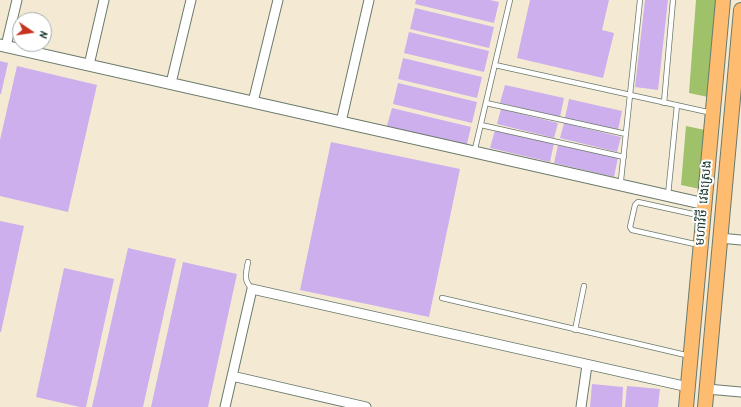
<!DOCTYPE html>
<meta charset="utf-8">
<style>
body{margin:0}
#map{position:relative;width:741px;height:407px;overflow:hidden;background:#f4ead4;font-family:Kalam,sans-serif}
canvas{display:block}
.north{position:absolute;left:12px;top:12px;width:40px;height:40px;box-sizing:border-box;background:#fff;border:1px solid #a5b1ae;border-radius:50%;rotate:103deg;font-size:11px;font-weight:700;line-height:16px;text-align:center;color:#1f3d34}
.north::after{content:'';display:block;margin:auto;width:14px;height:18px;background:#c8321e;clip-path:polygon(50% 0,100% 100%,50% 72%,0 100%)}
</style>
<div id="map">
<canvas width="741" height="407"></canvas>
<div class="north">N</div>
</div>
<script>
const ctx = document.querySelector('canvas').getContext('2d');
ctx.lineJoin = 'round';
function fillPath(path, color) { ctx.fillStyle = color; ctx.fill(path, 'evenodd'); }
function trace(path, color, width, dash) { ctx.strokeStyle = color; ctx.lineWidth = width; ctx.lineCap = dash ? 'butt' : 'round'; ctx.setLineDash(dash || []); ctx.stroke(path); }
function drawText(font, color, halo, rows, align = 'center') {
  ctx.font = font + ' Kalam,"Noto Sans Khmer",sans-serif'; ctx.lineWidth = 4; ctx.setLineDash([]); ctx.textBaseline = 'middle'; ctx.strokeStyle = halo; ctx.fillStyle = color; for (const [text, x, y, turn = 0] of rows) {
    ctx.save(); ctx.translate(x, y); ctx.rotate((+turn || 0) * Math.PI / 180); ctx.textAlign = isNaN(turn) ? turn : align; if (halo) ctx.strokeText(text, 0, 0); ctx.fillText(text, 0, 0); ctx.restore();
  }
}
const green = new Path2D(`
 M696,0h21l-9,97 -19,-4z
 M686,126l19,4 -5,59 -19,-4z`);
const building = new Path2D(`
 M416,0h74l9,2 -5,21 -79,-19z
 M530,0h79l-7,30 12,3 -11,45 -86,-20z
 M645,0h23l-10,90 -23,-3z
 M415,8l79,19 -5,21 -79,-19z
 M409,32l80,19 -5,21 -80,-19z
 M403,58l79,19 -5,21 -79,-19z
 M0,61l8,2 -7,31h-1z
 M17,66l80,19 -29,127 -68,-16v-56z
 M398,83l79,19 -5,21 -79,-19z
 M505,85l59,13 -4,19 -60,-14z
 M569,99l53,12 -4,19 -53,-12z
 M392,108l79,19 -5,21 -80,-19z
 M501,109l57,14 -4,15 -57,-14z
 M564,123l57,14 -4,15 -57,-14z
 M495,130l59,13 -4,19 -60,-14z
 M331,142l129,27 -31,148 -129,-27z
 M558,145l60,13 -4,19 -60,-14z
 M0,221l24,5 -23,106h-1z
 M128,248l48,11 -33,148h-51z
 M183,262l54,12 -29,133h-57z
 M64,268l50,11 -28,128h-6l-44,-10z
 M592,384l31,3 -1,20h-32z
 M627,386l33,3 -2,18h-33z`);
const service = new Path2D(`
 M495,65l217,48
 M486,103l140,31
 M664,103l9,-103
 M481,125l143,32
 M475,149l35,-149
 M621,180l19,-180
 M668,195l9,-90
 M699,245l-67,-15 -2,-3 5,-22 3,-3 64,14
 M248,262c-2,11 -5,18 4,27
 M442,298l248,58
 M575,330l9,-44`);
const minor = new Path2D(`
 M6,46l11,-46
 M89,65l15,-65
 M171,83l20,-83
 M253,102l25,-102
 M341,122l28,-122
 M720,238l21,2
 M232,376l134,31
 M707,389l34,3
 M225,407l27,-118 436,98
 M581,407l6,-42`);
const tertiary = new Path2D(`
 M0,45l705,159`);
const primary = new Path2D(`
 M686,407l37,-407
 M705,407l36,-397`);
const streetNames = [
 ["មហាវិថី វេងស្រេង",705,203,-85]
];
fillPath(green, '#9ec16a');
fillPath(building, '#ccafec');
trace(service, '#6a7a6c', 6);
trace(minor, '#6a7a6c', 11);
trace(tertiary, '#6a7a6c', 13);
trace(primary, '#6a7a6c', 16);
trace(service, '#fff', 4.5);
trace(minor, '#fff', 9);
trace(tertiary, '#fff', 11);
trace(primary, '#febc70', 14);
drawText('13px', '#1f3d34', '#fff', streetNames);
</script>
